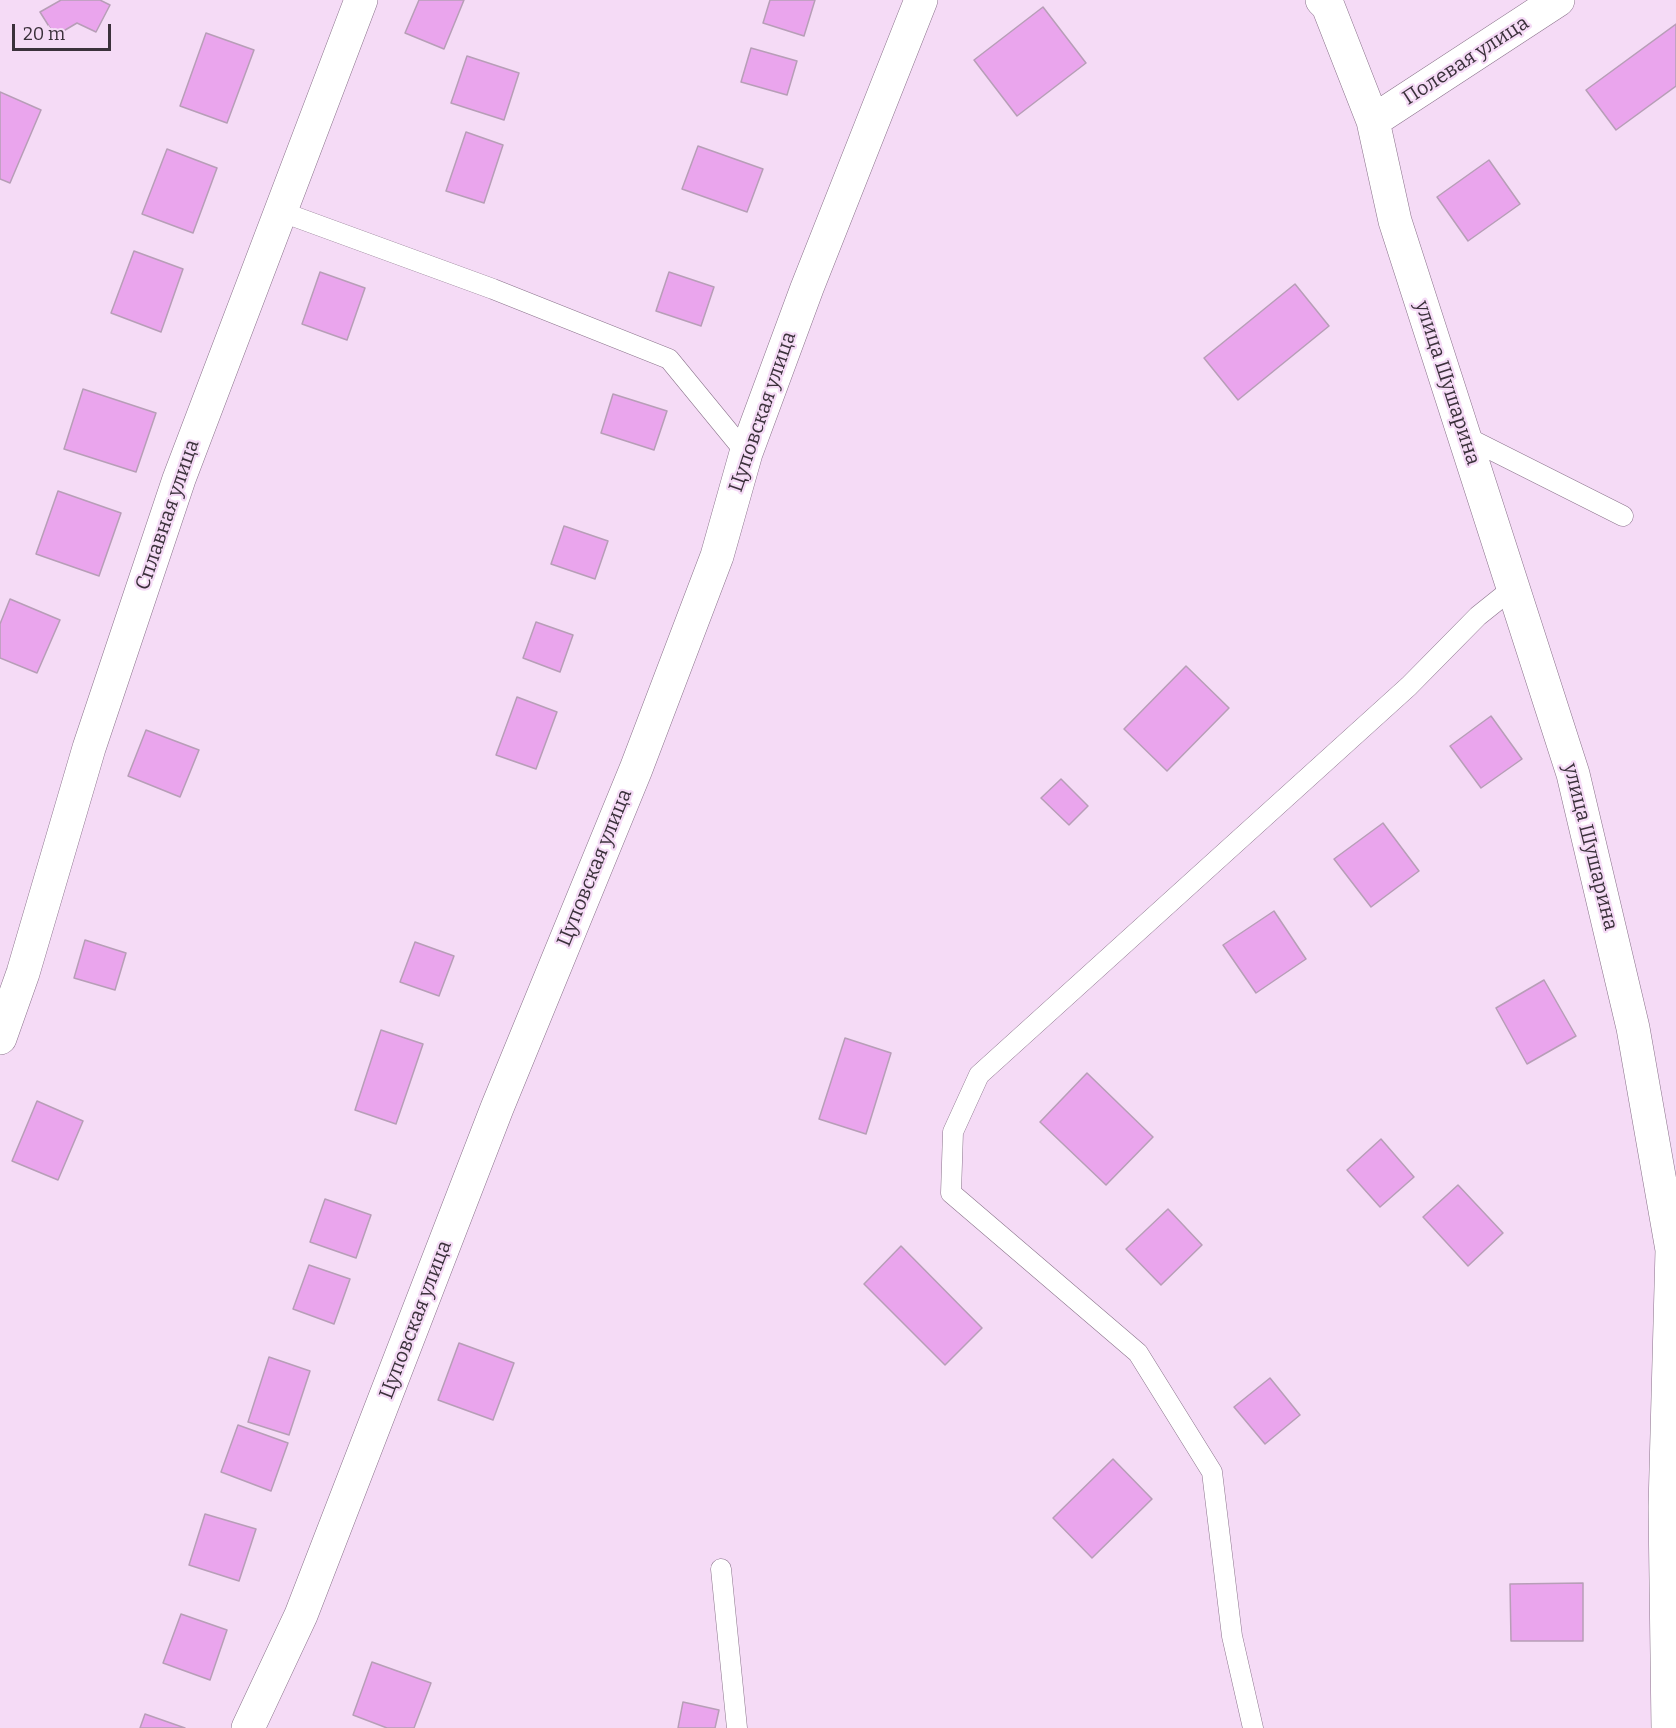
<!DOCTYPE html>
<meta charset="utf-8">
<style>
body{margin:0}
#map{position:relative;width:1676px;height:1728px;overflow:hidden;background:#f5dbf6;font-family:Bitter,serif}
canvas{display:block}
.scale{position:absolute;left:12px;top:24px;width:99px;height:27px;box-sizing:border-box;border:3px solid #3b313b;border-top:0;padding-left:8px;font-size:18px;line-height:21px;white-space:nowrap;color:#3b313b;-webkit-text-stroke:4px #f5dbf6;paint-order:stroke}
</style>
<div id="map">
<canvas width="1676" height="1728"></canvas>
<div class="scale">20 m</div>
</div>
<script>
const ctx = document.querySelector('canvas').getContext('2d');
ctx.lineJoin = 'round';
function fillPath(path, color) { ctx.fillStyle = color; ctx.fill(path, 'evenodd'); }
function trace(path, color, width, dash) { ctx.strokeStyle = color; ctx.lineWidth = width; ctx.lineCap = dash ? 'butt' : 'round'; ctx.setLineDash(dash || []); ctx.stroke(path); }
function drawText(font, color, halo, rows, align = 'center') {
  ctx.font = font + ' Bitter,serif'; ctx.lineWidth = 4.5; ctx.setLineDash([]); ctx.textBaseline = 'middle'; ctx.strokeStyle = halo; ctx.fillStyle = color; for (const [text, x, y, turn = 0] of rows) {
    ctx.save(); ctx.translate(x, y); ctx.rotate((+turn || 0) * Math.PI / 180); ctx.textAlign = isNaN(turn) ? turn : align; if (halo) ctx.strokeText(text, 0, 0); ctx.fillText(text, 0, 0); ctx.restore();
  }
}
const building = new Path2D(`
 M61,0h39l10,5 -14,27 -19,-9 -22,13 -15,-24z
 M419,0h45l-20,49 -39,-16z
 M770,0h45l-11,36 -41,-13z
 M1043,7l43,56 -69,53 -43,-56z
 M1676,24v62l-60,44 -30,-40z
 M206,33l48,17 -27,73 -47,-17z
 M751,48l46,13 -10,34 -46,-13z
 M467,56l52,17 -15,47 -53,-17z
 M0,92l41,18 -31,73 -10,-4z
 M466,132l37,13 -19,58 -38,-12z
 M698,146l65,23 -16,43 -65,-23z
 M167,149l50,19 -24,65 -51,-19z
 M1489,160l31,44 -52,37 -31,-44z
 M134,251l49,18 -22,63 -50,-19z
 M320,272l45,16 -18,52 -45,-16z
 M669,272l45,15 -13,39 -45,-15z
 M1295,284l34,42 -91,74 -34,-42z
 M83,389l73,24 -20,59 -72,-23z
 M613,394l54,17 -13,39 -53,-17z
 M58,491l63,22 -22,63 -63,-22z
 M564,526l44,15 -13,38 -44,-15z
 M10,599l50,21 -23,53 -37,-15v-34z
 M536,622l37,13 -13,37 -37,-14z
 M1186,666l43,42 -62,63 -43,-42z
 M517,697l40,15 -21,57 -40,-14z
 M1491,716l31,43 -41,29 -31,-42z
 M146,730l53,20 -19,47 -52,-21z
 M1061,779l27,27 -19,19 -28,-27z
 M1383,823l36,48 -48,36 -37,-48z
 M1274,911l32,48 -50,34 -33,-48z
 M85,940l41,13 -11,37 -41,-12z
 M415,942l39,14 -15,40 -39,-14z
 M1544,980l32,56 -49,28 -31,-56z
 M381,1030l42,14 -27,80 -41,-14z
 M845,1038l46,15 -25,81 -47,-15z
 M1087,1073l66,64 -47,48 -66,-63z
 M37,1101l46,20 -25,59 -46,-19z
 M1381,1139l33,38 -34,30 -33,-37z
 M1458,1185l45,48 -35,33 -45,-49z
 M325,1199l46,16 -15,43 -46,-16z
 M1168,1209l34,36 -41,40 -35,-36z
 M901,1246l81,82 -37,37 -81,-81z
 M309,1265l41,14 -16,45 -41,-15z
 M459,1343l55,20 -21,57 -55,-20z
 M269,1357l41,14 -21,64 -41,-13z
 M1270,1378l30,37 -35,29 -31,-37z
 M238,1425l50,18 -17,48 -50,-19z
 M1113,1459l39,40 -60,59 -39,-40z
 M205,1514l51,15 -17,52 -50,-16z
 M1583,1583v58h-72l-1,-57z
 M181,1614l46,16 -17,50 -47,-17z
 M372,1662l59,21 -17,45h-27l-34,-13z
 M683,1702l36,8 -4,18h-37z
 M145,1714l40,14h-45z`);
const lane = new Path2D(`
 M282,212l211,77 176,70 77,94
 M1464,436l159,80
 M721,1569l16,159
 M1253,1728l-21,-92 -20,-164 -74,-119 -187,-160 2,-61 26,-57 430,-389 69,-70 35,-28`);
const street = new Path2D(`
 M1322,0l6,6 45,115 22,100 178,553 60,254 39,222 -7,257 3,221
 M1373,121l185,-121
 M0,1038l23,-65 66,-225 90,-269 182,-479
 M248,1728l53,-113 196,-507 139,-339 81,-213 29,-103 61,-165 114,-288`);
const streetNames = [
 ["Полевая улица",1466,61,-33],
 ["улица Шушарина",1447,383,72],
 ["Цуповская улица",763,412,-71],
 ["Сплавная улица",168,515,-71],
 ["улица Шушарина",1590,847,76],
 ["Цуповская улица",595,868,-68],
 ["Цуповская улица",416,1320,-69]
];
fillPath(building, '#eaa5ed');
trace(building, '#b79eb7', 1.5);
trace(lane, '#8a738b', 21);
trace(street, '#8a738b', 34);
trace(lane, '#fff', 20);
trace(street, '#fff', 33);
drawText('20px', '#3b313b', '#f5dbf6', streetNames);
</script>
